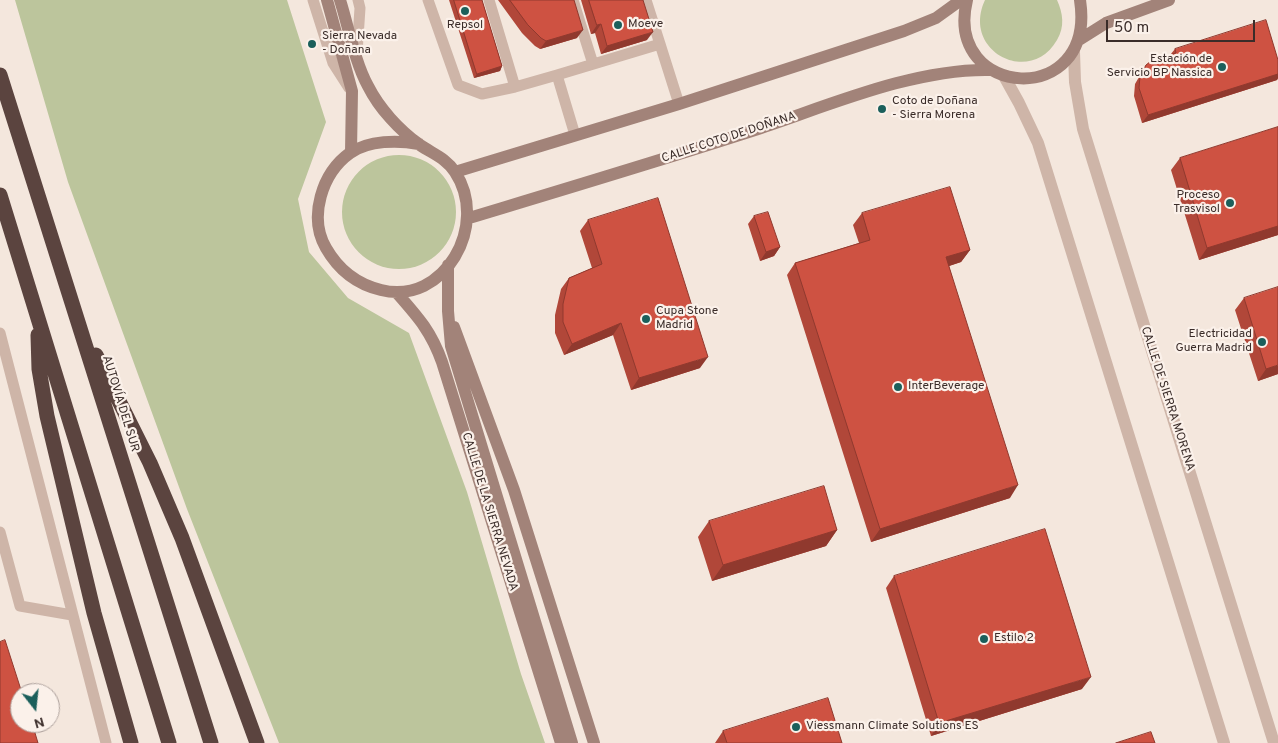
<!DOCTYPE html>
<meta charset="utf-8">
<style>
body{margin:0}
#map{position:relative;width:1278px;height:743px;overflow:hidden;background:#f4e7dd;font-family:Overpass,sans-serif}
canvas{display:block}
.north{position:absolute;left:10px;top:683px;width:50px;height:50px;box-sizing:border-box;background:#fbf1ea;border:1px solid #aea29d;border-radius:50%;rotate:164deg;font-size:14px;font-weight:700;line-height:20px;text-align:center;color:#3a2c29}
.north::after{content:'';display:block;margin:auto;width:18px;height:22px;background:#1b5f5b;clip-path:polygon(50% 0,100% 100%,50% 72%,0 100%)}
.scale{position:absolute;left:1106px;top:20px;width:149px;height:22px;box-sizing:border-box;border:2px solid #3a2c29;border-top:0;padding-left:6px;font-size:15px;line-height:18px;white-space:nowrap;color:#3a2c29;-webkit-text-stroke:4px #fbf1ea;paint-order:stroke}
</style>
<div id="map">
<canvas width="1278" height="743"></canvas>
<div class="north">N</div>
<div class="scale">50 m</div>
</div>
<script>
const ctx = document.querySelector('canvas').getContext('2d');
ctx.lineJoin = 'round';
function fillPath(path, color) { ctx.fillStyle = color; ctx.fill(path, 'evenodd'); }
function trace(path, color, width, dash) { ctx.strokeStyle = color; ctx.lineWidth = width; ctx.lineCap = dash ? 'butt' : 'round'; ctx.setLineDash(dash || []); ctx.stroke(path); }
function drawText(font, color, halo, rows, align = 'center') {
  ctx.font = font + ' Overpass,sans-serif'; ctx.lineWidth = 4.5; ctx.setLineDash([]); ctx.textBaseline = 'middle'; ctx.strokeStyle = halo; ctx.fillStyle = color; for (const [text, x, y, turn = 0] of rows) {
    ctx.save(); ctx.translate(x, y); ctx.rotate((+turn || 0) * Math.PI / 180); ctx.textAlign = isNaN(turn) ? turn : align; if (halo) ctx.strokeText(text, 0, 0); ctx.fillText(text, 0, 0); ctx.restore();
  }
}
const green = new Path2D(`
 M15,0h272l39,122 -28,77 11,53 39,46 61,35 58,159 54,182 24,69h-266l-92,-234 -119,-327z
 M985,0h72c6,13 8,27 0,40 -27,47 -96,11 -72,-40z
 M342 212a57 57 0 1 1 114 0a57 57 0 1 1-114 0Z`);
const lane = new Path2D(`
 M313,0l20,63 16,25
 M428,0l30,85 24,9 33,-7 42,-12 18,60
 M489,0l26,87
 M573,0l20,64
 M646,0l14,44
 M357,53l3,-45 -2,-8
 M557,75l103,-31 19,60
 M0,333l106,410
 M0,532l20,74 52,9`);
const street = new Path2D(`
 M1074,52l1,30 8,47 191,614
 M1004,76l15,27 19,40 186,600`);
const secondary = new Path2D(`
 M327,0l25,91 -1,61
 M340,0c8,25 15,63 28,86 11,22 31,44 52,59 13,9 26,13 35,27 35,53 -11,134 -74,118 -25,-6 -43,-21 -55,-42 -18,-31 -4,-75 24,-95 19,-13 48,-13 69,-9
 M967,0c-24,99 130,110 113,0
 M1079,40l27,-17 63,-23
 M455,172l224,-68 225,-73 32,-13 25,-18
 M469,218c96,-29 193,-58 289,-89 72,-24 157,-61 233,-59
 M448,265v46l3,35 121,397
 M396,292c22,25 35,39 46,70l119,381
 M454,327l60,163 80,253`);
const highway = new Path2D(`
 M0,75l211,668
 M0,195l169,548
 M38,335l1,34 8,47 47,197 37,130
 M96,355l54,108 32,75 75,205`);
const wall = new Path2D(`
 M449,0h33l20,66 -2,5 -26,7z
 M498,0h76l3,38 -37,11 -5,-3 -13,-13z
 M581,0h62l4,40 -46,14 -6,-21 -4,1z
 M1175,49l103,11v18l-1,2 -135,43 -8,-27 1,-12 11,-19 24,-10z
 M1278,127v108l-79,25 -28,-90 9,-12z
 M862,213l108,37 -9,12 -12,4 61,232 -139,44 -84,-267 8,-12 64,-20 -6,-18z
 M754,216l26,31 -6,9 -14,5 -12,-37z
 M588,220l112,148 -69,22 -18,-55 -49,20 -9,-22v-18l6,-26 8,-11 23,-10 -12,-37z
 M1244,298l34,76 -20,7 -23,-71z
 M709,521l128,9 -11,16 -114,35 -14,-44z
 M894,576l188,113 -151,47 -45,-148z
 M723,731l119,12h-127z`);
const shadedWall = new Path2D(`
 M601,24l-6,9 -4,1 6,-9z
 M583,30l-6,8 -37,11 6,-8z
 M653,32l-6,8 -46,14 6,-8z
 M502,66l-2,5 -26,7 3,-4z
 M1278,74v4l-1,2 -135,43 6,-8z
 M1278,226v9l-79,25 8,-12z
 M780,247l-6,9 -14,5 6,-9z
 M970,250l-9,12 -24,8 9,-13z
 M621,323l-8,12 -49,20 8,-11z
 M708,357l-8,11 -69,22 8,-12z
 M1278,365v9l-20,7 8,-12z
 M1018,485l-8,13 -139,44 9,-13z
 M837,530l-11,16 -114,35 11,-16z
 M1091,677l-9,12 -151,47 8,-13z`);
const building = new Path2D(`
 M454,0h28l20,66 -25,8z
 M510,0h64l9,30 -37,11 -5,-3 -13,-13z
 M589,0h54l10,32 -46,14 -6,-22 -4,1z
 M1266,20l12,40v14l-130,41 -9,-27 1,-12 6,-11 5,-4 25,-8 -1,-4z
 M1278,127v99l-71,22 -27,-90z
 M950,187l20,63 -24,7 72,228 -138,44 -85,-266 75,-23 -8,-27z
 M658,198l50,159 -69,21 -18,-55 -49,21 -9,-22v-18l6,-26 33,-14 -14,-44z
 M768,212l12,35 -14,5 -12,-36z
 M1278,287v78l-12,4 -22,-71z
 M824,486l13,44 -114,35 -14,-44z
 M1045,529l46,148 -152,46 -45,-147z
 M5,640l17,53h-2v30h12l6,20h-38v-101z
 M828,698l14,45h-115l-4,-12z
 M1151,732l4,11h-39z`);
const markers = [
 [465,11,5,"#1b5f5b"],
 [618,25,5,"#1b5f5b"],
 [312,44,5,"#1b5f5b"],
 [1222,67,5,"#1b5f5b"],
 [882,109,5,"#1b5f5b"],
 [1230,203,5,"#1b5f5b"],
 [646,319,5,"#1b5f5b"],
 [1262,342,5,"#1b5f5b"],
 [898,387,5,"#1b5f5b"],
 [984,639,5,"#1b5f5b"],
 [796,727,5,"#1b5f5b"]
];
const poiNames = [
 ["Moeve",628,25],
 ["Repsol",465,26,"center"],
 ["Sierra Nevada",322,37],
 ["- Doñana",322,51],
 ["Estación de",1212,60,"right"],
 ["Servicio BP Nassica",1212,74,"right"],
 ["Coto de Doñana",892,102],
 ["- Sierra Morena",892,116],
 ["Proceso",1220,196,"right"],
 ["Trasvisol",1220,210,"right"],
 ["Cupa Stone",656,312],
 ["Madrid",656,326],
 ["Electricidad",1252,335,"right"],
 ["Guerra Madrid",1252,349,"right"],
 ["InterBeverage",908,387],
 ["Estilo 2",994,639],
 ["Viessmann Climate Solutions ES",806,727]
];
const streetNames = [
 ["CALLE COTO DE DOÑANA",729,138,-18],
 ["CALLE DE SIERRA MORENA",1167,399,72],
 ["AUTOVÍA DEL SUR",120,404,73],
 ["CALLE DE LA SIERRA NEVADA",489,512,73]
];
fillPath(green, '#bcc59c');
trace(lane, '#ceb5a8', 11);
trace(street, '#ceb5a8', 12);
trace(secondary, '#a28379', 12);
trace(highway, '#5b443f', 15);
fillPath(wall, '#b14739');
fillPath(shadedWall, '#90392e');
fillPath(building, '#ce5242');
trace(building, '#90392e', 1);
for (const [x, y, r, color] of markers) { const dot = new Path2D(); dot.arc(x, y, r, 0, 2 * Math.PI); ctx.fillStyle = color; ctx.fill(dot); trace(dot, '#fbf1ea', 2); }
drawText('12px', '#3a2c29', '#fbf1ea', poiNames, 'left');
drawText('12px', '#3a2c29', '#fbf1ea', streetNames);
</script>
